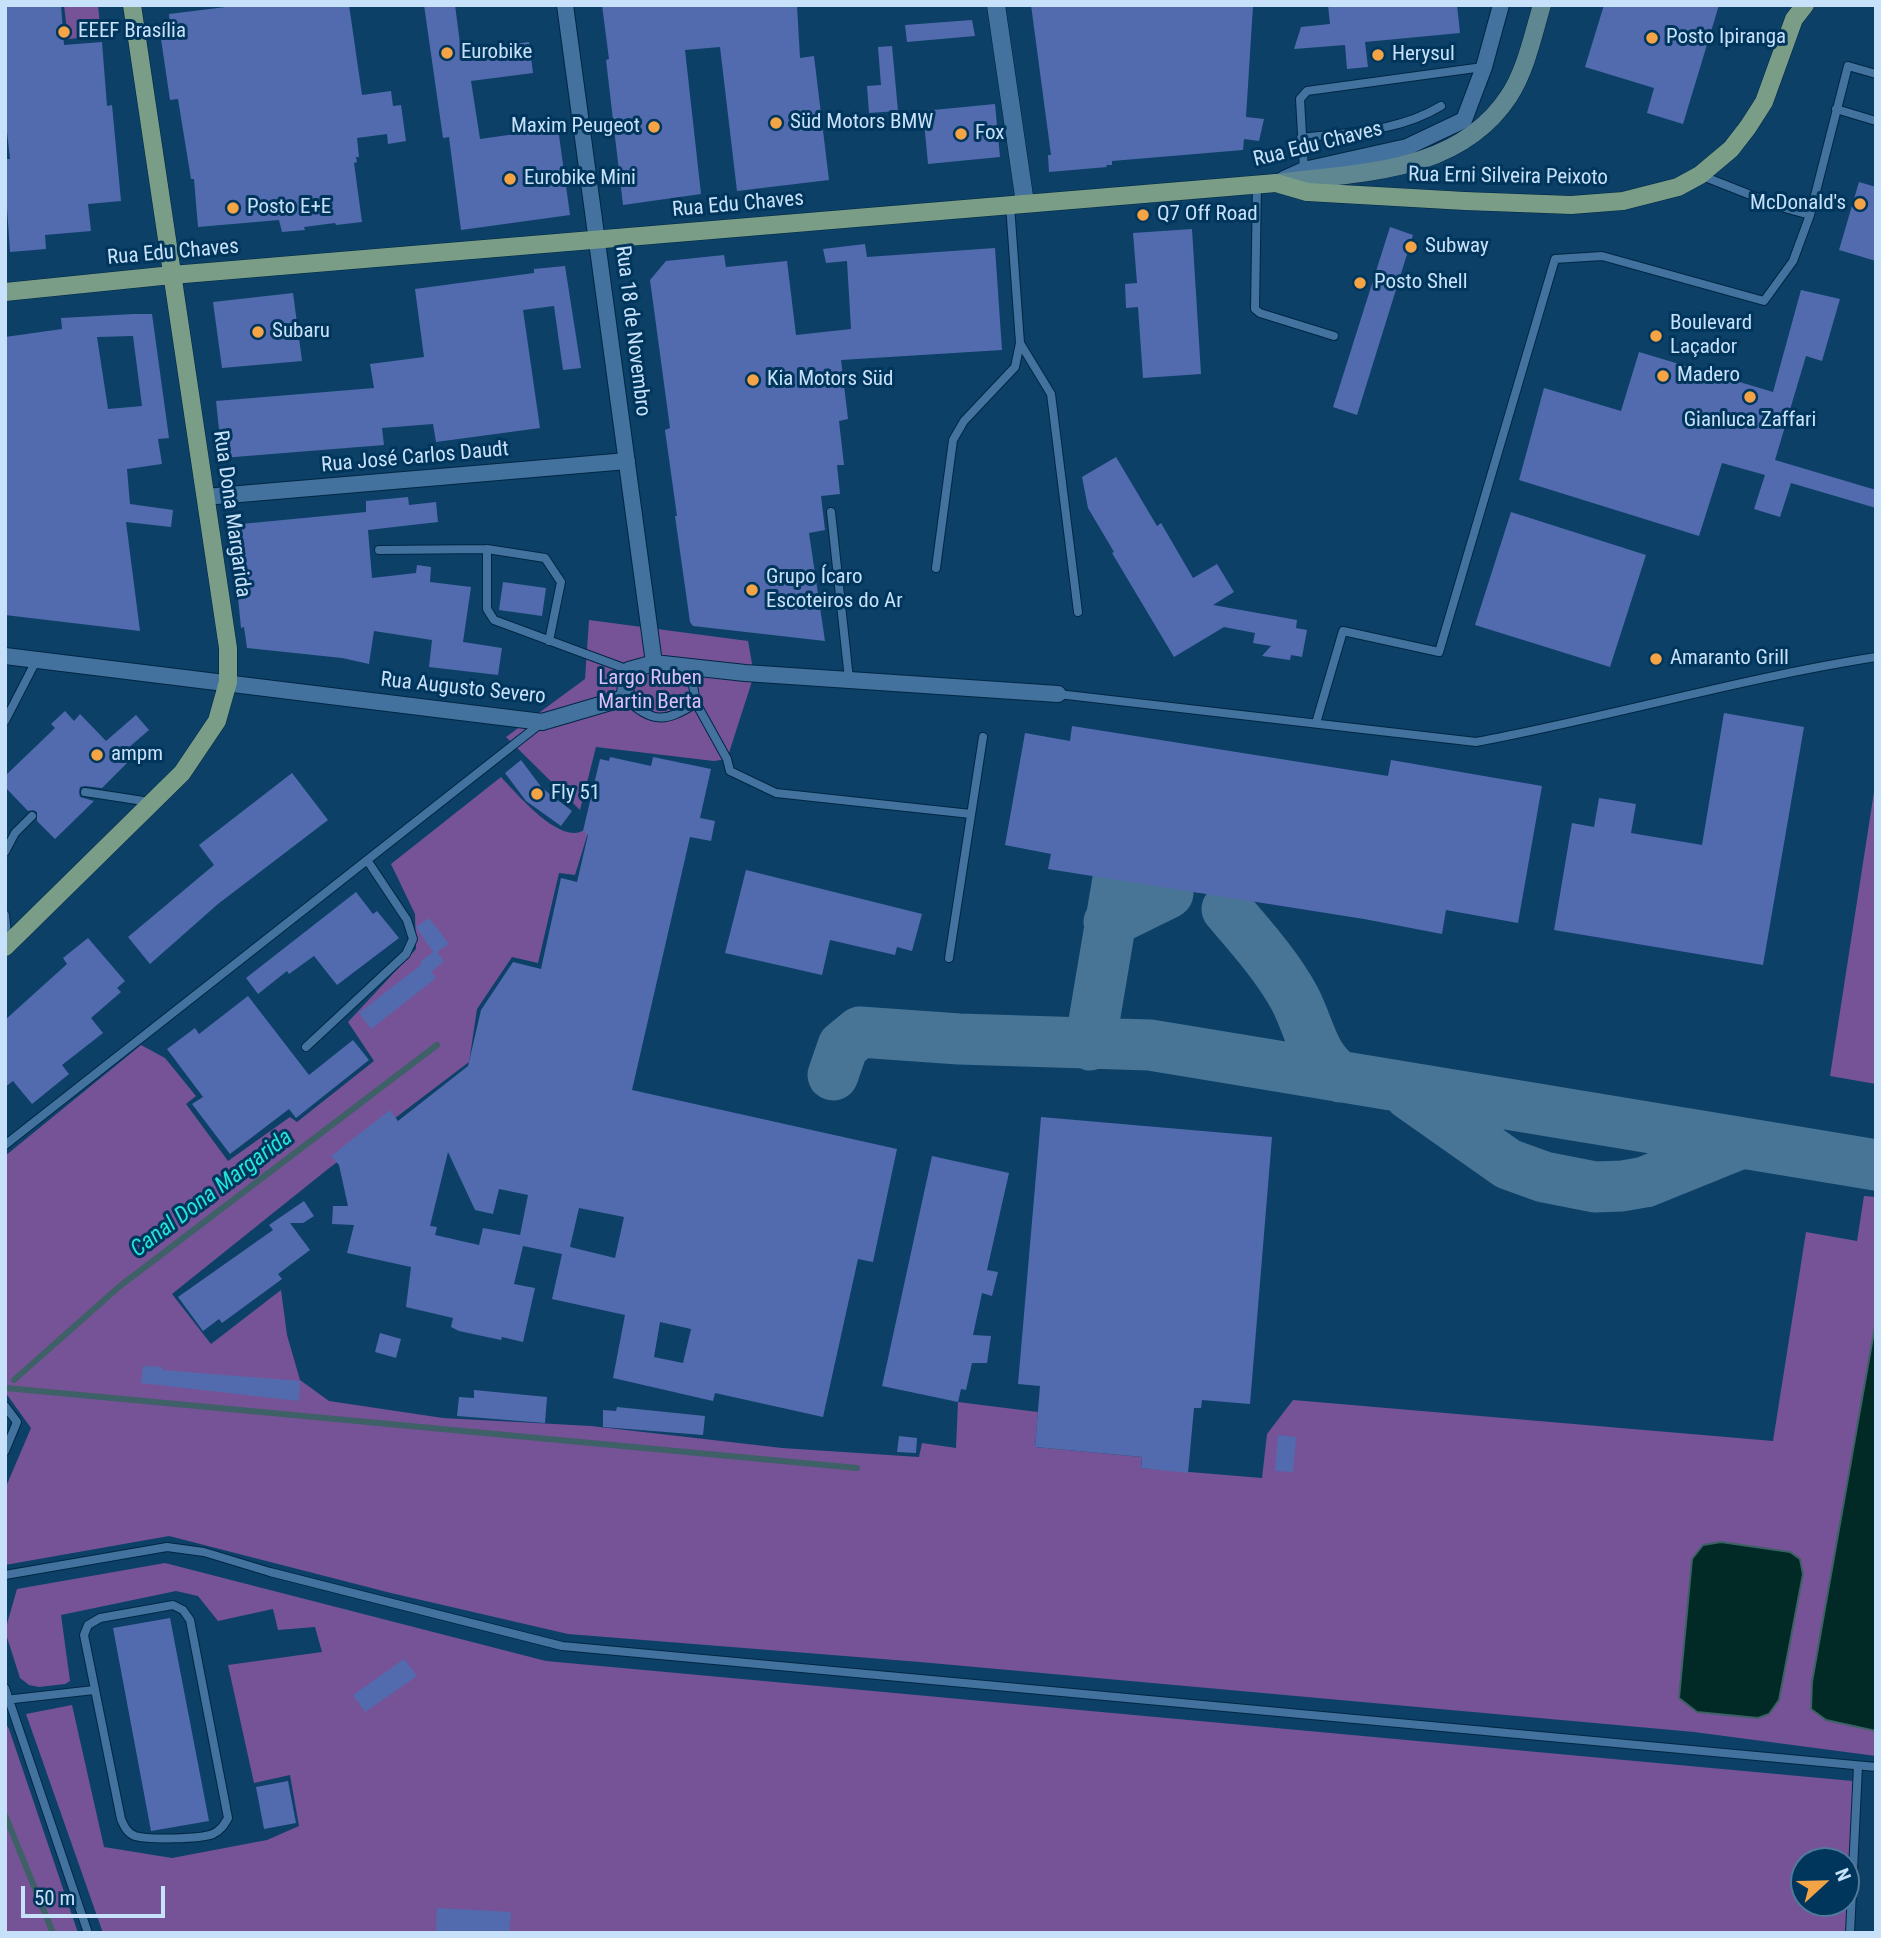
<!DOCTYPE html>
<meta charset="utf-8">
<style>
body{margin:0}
#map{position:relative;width:1881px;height:1938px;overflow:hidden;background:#0c4067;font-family:"Roboto Condensed",sans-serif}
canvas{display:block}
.frame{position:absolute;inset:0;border:7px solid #c8e1fa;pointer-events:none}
.north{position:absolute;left:1790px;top:1847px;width:70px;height:70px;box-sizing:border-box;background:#00355c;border:2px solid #507a9b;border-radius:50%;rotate:68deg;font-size:19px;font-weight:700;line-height:28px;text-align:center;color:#c8e1fa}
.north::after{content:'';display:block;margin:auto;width:24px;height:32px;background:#f4a444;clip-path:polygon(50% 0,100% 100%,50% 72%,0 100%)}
.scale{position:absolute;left:21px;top:1886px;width:144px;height:32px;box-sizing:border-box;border:4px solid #c8e1fa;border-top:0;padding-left:9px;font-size:21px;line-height:24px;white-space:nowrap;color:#c8e1fa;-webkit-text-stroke:5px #00355c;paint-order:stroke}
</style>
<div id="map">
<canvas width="1881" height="1938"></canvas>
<div class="frame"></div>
<div class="north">N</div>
<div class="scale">50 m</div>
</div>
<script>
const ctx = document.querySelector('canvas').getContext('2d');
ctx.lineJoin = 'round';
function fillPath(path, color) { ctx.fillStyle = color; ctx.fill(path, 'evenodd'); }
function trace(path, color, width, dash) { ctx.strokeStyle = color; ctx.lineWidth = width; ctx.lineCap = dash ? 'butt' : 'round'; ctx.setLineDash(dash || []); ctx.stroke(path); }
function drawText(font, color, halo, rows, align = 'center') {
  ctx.font = font + ' "Roboto Condensed",sans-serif'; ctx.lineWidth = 6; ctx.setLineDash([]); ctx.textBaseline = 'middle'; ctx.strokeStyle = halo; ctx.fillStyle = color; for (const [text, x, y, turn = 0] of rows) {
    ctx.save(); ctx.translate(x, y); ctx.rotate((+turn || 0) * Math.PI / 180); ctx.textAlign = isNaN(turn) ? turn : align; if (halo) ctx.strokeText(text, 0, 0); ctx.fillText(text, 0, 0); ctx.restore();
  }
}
const green = new Path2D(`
 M64,5h34l3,31 -33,3z
 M589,620l159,21 6,34 -27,84 -13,2 -118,-14 -16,63 -74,-73 79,-58z
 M501,777c16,17 50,57 74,56 6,0 10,-4 15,-7l-15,49 -16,-2 -21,90 -26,-6 -35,52 -8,53 -141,107 -156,125 39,50 70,-54 6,45 13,45 29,21 114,17 148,8 191,22 137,9 3,-14 34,5 2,-46 80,10 -3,35 107,10 -1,11 121,10 5,-44 26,-34 480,41 33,-209 51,9 7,-45 12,1v559l-182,-24 -774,-70 -352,-28 -177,-41 -222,-57 -164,29v-76l26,-61 -26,-36v-236l136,-111 24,13 31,38 -10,8 42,57 62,-44 7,5 77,-61 -26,-39 68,-73 -1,-35 -24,-50z
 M1876,779v305l-46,-8z
 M165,1563l381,98 1307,120 -7,152h-1743l-77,-219 46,-9 32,142 68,11 95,-18 32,-14 -9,-51 -36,8 -26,-118 94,-13 -7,-25 -37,3 -5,-21 -55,12 -20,-25 -22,-5 -115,24 9,66 -5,3 -26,3 -10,-2 -9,-7 -15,-47 12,-42zM1804,1861h42v42h-42z
 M5,1722l4,7 69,204h-73z`);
const water = new Path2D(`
 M1876,1320v411l-50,-11 -15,-11 1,-27z
 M1721,1542l69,10 10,7 3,15 -24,126 -10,14 -11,4 -61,-6 -18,-14 13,-139 11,-14z`);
const stream = new Path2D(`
 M14,1380l106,-94 317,-241
 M6,1388l851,80
 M5,1815l48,118`);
const taxiway = new Path2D(`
 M1227,909c24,28 50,57 68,90 15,29 17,58 45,78
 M1109,922l59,-29
 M1090,1045l29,-172
 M833,1075l10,-29 17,-14 99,7 191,6 726,120
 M1410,1095l98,69 36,13 51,10 27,-1 23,-4 94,-38`);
const building = new Path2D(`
 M20,5h41l3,40 38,-3 5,64 5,-1 9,96 -33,3 3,27 -46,4 1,14 -36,3 -5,-74 1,-19h4l-5,-45v-107z
 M242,5h107l13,90 29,-4 2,15 8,-1 5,36 -18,3 -1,-10 -30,4 2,19h-3l1,5 -3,1 8,59 -26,3 -1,-2 -31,4 1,3 -23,2 -3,-12 -81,7 -4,-48h-3l-13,-80 -8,1 -9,-61 10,-1 -2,-24z
 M424,5h31l6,46 68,-9 4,31 -62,8 9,58 78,-11 12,87 -109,15 -12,-93 -6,1z
 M602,5h195l3,53 14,-2 15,124 -92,11 -17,-144 -35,3 16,144 -78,11 -17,-145 3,-1z
 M1031,5l222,1 -7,111 18,2 -5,22 -15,-2 -1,11 -131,11v4h-6l1,2 -58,5 -1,-17h3z
 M1328,5h129l3,28 -95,9 3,25 -21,2 -2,-24 -51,4 7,-22 29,-3z
 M1604,5h115l-36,119 -36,-11 7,-25 -69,-21z
 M972,20l3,16 -68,6 -2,-17z
 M892,46l6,65 -29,2 -2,-27 14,-1 -3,-38z
 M995,104l5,53 -72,7 -5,-53z
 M1859,182l17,5v74l-37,-11z
 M1390,227l23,8 -56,180 -24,-8z
 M1192,229l9,145 -58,4 -5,-71 -12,1 -1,-24 12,-1 -4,-50z
 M865,244l2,13 128,-9 7,102 -161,10 7,59 -9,2 5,44h-7l3,29 -19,2 4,34 -16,3 16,108 -132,-15 -3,-4 -15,-106h2l-12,-86 5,-2 -20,-148 16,-19 58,-6 2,12 61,-6 9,74 55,-6 -4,-68 -21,2 -3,-14z
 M565,266l16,102 -18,2 -9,-64 -31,4 17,118 -104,14 -3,-18 -51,4 2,17 -162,13 -6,-57 158,-13 -4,-24 54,-7 -9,-68 119,-16v-4z
 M1801,290l39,9 -18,62 -16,-5 -31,104 101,30v18l-85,-25 -11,34 -26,-8 11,-34 -43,-12 -23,73 -180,-56 25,-92 77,23 18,-59 134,40z
 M293,293l9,68 -80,7 -9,-66z
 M134,314h18l17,124 -11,1 4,25 -35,5 3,35 43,6 -2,17 -45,-5 14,109 -135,-16v-278l57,-8 -1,-11zM133,336l9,70 -34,3 -11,-72z
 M1116,457l41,69 4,-3 32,55 24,-14 17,28 -21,13 84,15 -1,8 11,2 -5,27 -11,-2 -1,5 -28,-4 9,-10 -18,-3 2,-10 -31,-6 -50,30 -62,-104 2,-1 -26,-44 -6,-31z
 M408,497l1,8 27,-3 2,20 -70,8 4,48 44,-5 1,-8 14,2 -1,15 41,5 -8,55 39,6 -4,27 -69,-8 3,-27 -58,-9 -5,33 -27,-6 -95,-10 -3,-21 -3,1 -10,-103 135,-13v-11z
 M1511,512l135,43 -36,112 -135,-42z
 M503,582l43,6 -4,28 -43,-6z
 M65,711l9,10 6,-7 26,27 30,-26 13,15 -29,25 7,8 -25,25 -17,-2 -5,1 -1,5 1,5 14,4 -39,38 -18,-18v-9l-4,-2 -5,1 -23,-24v-11l50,-48 -4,-4z
 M1724,713l80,14 -41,238 -209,-35 18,-107 22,4 5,-29 37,6 -5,29 71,12z
 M1072,726l316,50 3,-16 151,26 -24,137 -72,-13 -4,24 -78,-15 -316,-50 3,-15 -46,-9 20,-112 45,8z
 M610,757l41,9 2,-9 58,12 -11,49 15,3 -4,20 -21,-4 -58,253 265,59 -24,113 -15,-3 -35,158 -108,-24 -2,8 -100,-23 12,-63 -73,-16 10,-45 -39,-8 -9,38 21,4 -12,54 -21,-5 -1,3 -42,-9 -8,-4 2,-9 -47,-11 5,-40 -64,-14 7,-28 -22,-1 1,-18h15l-9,-41 -8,-9 59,-46 8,11 70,-55 13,-56 32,-48 28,7 20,-91 16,4 11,-47 -5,-4 17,-72 9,2zM448,1152l27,58 18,4 6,-25 29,6 -8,40 -37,-7 -4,17 -44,-10 2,-8 -7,-1zM579,1208l45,9 -9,41 -45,-11zM660,1322l31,7 -8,34 -29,-6z
 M521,760l21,28 30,23 -11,15 -35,-25 -21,-28z
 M292,773l36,47 -110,84 -68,60 -22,-27 86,-72 -15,-20z
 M746,870l176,44 -10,37 -15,-4 -2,8 -65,-15 -8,35 -97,-22z
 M356,892l17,22 4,-3 22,27 -62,47 -23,-29 -25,18 -2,-3 -29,23 -12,-16z
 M429,918l20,26 -12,8 7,9 -13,11 5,6 -65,51 -12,-16 63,-49 -2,-2 13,-10 -17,-25z
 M88,938l37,43 -8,7 4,4 -30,26 12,15 -41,32 7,9 -37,30 -19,-23 -8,6v-67l62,-56 -4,-6z
 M248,996l61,79 44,-35 16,20 -73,58 -7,-9 -59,45 -38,-50 11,-7 -36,-48 28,-21 4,6z
 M1041,1117l231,20 -22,267 -48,-4 -1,8h-7l-6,65 -47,-5 1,-11 -107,-10 5,-61 -22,-2z
 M932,1156l77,17 -22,97 11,2 -6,24 -10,-3 -9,42 18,1 -4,27h-15l-6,27 -5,-1 -3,13 -76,-16z
 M304,1201l10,15 -11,7h-13l20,27 -32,24 4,5 -60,44 -3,-4 -16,12 -25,-34 95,-67 -4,-5z
 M380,1333l21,6 -5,19 -21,-6z
 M143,1366l19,1v3l138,11 -1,20 -158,-18z
 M474,1390l73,7 -2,26 -88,-7 2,-19 15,1z
 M617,1407l88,9 -2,19 -100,-8v-17l13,1z
 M1278,1435l18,2 -3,35 -18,-1z
 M899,1436l18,2 -1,15 -19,-1z
 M170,1618l39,203 -58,10 -38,-203z
 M404,1659l13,17 -52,36 -12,-17z
 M288,1781l8,42 -32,6 -8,-42z
 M437,1908l74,4 -2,21h-73z`);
const service = new Path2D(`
 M1836,109l40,12
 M1301,138c49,-6 97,-6 140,-32
 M1304,170l-4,-71 7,-8 176,-24
 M1700,175l81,32 29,8
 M1257,184l-2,125 5,4 74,23
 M1020,343l31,51 27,218
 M831,512l18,167
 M487,549l58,9 16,24 -12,59
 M379,550l108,-1v60l7,11 135,50
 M936,568l17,-128 11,-19 51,-54 5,-24 -10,-138
 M1058,694l418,48c134,-25 265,-64 400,-85
 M624,698c28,24 40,26 72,5l-6,-36
 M696,703l31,56 3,12 46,22 195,21
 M5,721l32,-62
 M1316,723l27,-92 96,21 116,-393 47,-3 162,45 29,-40 17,-46 38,-149 28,8
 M85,792l65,10
 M5,852l10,-19 17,-17
 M5,915l3,28
 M949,958l34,-221
 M306,1047l100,-93 7,-15 -6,-19 -40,-60
 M5,1145l535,-421
 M5,1406l12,16 -12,29
 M5,1575l162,-28 37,5 66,20 292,74 1314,121
 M173,1605l10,5 7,10 38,198c-4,7 -7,12 -15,16 -13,5 -64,6 -78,2 -8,-3 -11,-10 -14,-17l-37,-184 4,-10 12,-7z
 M5,1688l83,245
 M5,1700l89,-10
 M1850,1933l8,-167`);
const minor = new Path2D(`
 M565,5l89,658
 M1284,179l20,-9 103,-23 57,-27 20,-53 17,-62
 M205,497l422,-36
 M5,656l537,66 82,-24 5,-28 25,-7 91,10 313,21`);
const tertiary = new Path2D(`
 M996,5l29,198`);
const secondary = new Path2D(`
 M1276,183c83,-11 182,-9 233,-87 17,-26 24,-61 33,-91`);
const primary = new Path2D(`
 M5,292l167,-17 1104,-92 31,9 158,9 106,4 52,-4 55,-14 22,-12 31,-26 17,-22 16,-25 30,-83 11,-14
 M5,947l177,-174 35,-52 11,-39v-34l-96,-643`);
const markers = [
 [64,32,7,"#f4a444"],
 [1652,38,7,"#f4a444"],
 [447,53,7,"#f4a444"],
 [1378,55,7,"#f4a444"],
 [776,123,7,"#f4a444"],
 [654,127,7,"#f4a444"],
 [961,134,7,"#f4a444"],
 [510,179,7,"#f4a444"],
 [1860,204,7,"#f4a444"],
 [233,208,7,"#f4a444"],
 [1143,215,7,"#f4a444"],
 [1411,247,7,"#f4a444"],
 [1360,283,7,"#f4a444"],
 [258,332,7,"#f4a444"],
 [1656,336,7,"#f4a444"],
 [1663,376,7,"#f4a444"],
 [753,380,7,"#f4a444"],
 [1750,397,7,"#f4a444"],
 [752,590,7,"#f4a444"],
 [1656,659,7,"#f4a444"],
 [97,755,7,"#f4a444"],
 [537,794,7,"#f4a444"]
];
const poiNames = [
 ["EEEF Brasília",78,32],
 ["Posto Ipiranga",1666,38],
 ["Eurobike",461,53],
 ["Herysul",1392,55],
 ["Süd Motors BMW",790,123],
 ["Maxim Peugeot",640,127,"right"],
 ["Fox",975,134],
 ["Eurobike Mini",524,179],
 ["McDonald's",1846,204,"right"],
 ["Posto E+E",247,208],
 ["Q7 Off Road",1157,215],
 ["Subway",1425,247],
 ["Posto Shell",1374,283],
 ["Boulevard",1670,324],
 ["Laçador",1670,348],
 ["Subaru",272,332],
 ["Madero",1677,376],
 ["Kia Motors Süd",767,380],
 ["Gianluca Zaffari",1750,421,"center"],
 ["Grupo Ícaro",766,578],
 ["Escoteiros do Ar",766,602],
 ["Amaranto Grill",1670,659],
 ["ampm",111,755],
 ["Fly 51",551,794]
];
const streetNames = [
 ["Rua Edu Chaves",1318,145,-14],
 ["Rua Erni Silveira Peixoto",1508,177,1],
 ["Rua Edu Chaves",738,205,-5],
 ["Rua Edu Chaves",173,253,-5],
 ["Rua 18 de Novembro",632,331,83],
 ["Rua José Carlos Daudt",415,458,-5],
 ["Rua Dona Margarida",231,514,82],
 ["Rua Augusto Severo",463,689,6]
];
const parkNames = [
 ["Largo Ruben",650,679],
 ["Martin Berta",650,703]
];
const waterNames = [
 ["Canal Dona Margarida",212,1194,-37]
];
fillPath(green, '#765396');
fillPath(water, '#012a27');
trace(water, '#3d6166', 2);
trace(stream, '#3d6166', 6);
trace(taxiway, '#487496', 51);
fillPath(building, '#526bae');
trace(service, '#002643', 10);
trace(minor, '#002643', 18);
trace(tertiary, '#002643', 19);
trace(secondary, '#002643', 19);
trace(primary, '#002643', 19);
trace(service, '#42729d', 8);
trace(minor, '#42729d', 16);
trace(tertiary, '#42729d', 18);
trace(secondary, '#5e8792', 18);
trace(primary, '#799d87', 18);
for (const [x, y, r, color] of markers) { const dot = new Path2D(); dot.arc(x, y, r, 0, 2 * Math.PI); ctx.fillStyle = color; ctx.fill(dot); trace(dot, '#00355c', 2.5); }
drawText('21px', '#c8e1fa', '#00355c', poiNames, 'left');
drawText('21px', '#c8e1fa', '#00355c', streetNames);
drawText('21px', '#dcbff9', '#00355c', parkNames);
drawText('italic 23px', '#24e4d7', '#00355c', waterNames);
</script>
